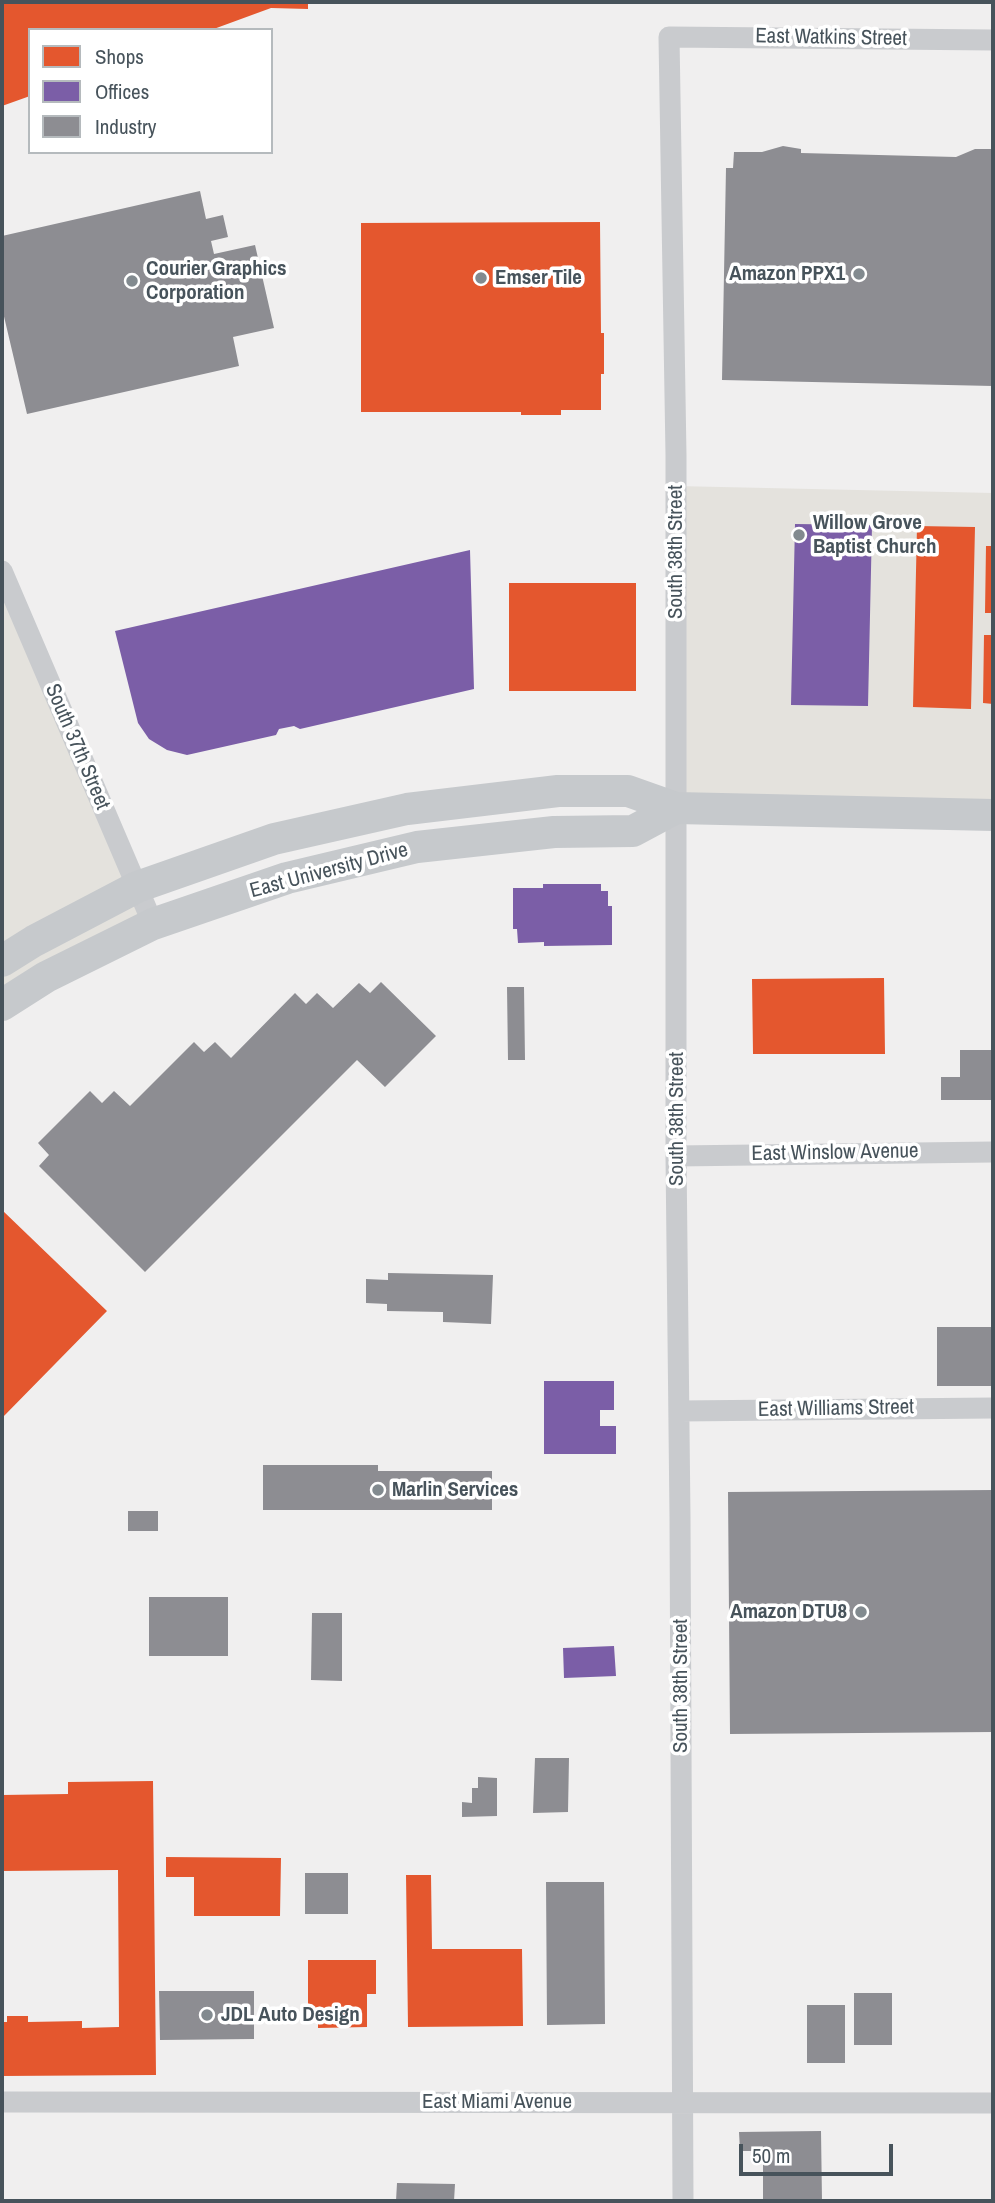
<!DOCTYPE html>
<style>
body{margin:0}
#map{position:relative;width:995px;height:2203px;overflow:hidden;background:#f0efef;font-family:"Archivo Narrow",sans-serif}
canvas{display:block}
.frame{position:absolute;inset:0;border:4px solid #47535b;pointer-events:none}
.legend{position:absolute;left:28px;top:28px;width:245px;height:126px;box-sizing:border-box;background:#fff;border:2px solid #b5babd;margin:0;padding:9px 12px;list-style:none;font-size:21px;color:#47535b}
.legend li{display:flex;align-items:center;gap:14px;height:35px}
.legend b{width:35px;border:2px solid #b5babd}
.scale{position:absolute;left:739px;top:2144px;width:154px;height:32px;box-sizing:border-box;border:4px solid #47535b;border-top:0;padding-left:9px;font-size:21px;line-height:24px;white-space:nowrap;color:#47535b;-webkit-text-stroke:5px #fff;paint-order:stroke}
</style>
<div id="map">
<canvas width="995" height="2203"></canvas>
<div class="frame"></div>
<ul class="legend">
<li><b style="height:19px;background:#e4572e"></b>Shops</li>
<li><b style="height:19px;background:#7b5ea7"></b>Offices</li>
<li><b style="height:19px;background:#8d8d92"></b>Industry</li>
</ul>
<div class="scale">50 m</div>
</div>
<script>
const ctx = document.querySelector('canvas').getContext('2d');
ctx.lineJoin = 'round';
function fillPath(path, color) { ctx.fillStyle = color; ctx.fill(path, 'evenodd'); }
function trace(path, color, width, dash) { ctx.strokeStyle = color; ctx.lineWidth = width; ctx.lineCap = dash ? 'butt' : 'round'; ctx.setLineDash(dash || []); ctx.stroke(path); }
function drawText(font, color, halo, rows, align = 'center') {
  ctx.font = font + ' "Archivo Narrow",sans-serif'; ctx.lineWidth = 7; ctx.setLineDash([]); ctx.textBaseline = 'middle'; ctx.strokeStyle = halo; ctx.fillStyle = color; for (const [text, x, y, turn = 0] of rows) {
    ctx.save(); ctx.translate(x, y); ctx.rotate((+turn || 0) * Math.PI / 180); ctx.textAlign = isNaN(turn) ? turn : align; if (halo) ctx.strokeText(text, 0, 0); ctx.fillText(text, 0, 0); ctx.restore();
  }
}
const commercial = new Path2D(`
 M676,486l317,7v322l-317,-7z
 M2,571l151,353 -151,81z`);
const shops = new Path2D(`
 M2,2h306v7l-37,-1 -60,22h-181v66l-28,10z
 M600,222l1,111h3v41h-3v36h-40v5h-40v-3h-160v-189z
 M917,526l58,1 -4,182 -58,-2z
 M986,546h7v67h-8z
 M509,583h127v108h-127z
 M984,635h9v69l-10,-1z
 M884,978l1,76h-132l-1,-75z
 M2,1210l105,101 -105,107z
 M153,1781l3,294 -154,1v-54h5v-6h21v6l54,-1v7l37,-1 -1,-157 -116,1v-76l66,-1v-12z
 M166,1857l115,1 -1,58h-86v-39h-28z
 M406,1875h25l1,74h90l1,77 -115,1z
 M308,1960h68v34h-9v33l-49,1v-20h-10z`);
const offices = new Path2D(`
 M795,524l77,1 -4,181 -77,-1z
 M470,550l4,139 -174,40 -6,-3 -15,3 -3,6 -89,20 -20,-5 -18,-11 -11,-16 -23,-92z
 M543,884h58v7h7v15h4v39l-68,1v-4l-26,1 -1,-14h-4v-41h30z
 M544,1381h70v29h-14v16h16v28h-72z
 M614,1646l2,30 -52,2 -1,-30z`);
const industry = new Path2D(`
 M783,146l18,3v4l155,4 19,-8h18v237l-271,-6 4,-212h7l1,-16h28z
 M200,191l6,28 17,-4 5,22 -17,4 3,13 41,-9 19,83 -41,9 6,29 -212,48 -25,-106v-72z
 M381,982l55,54 -51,51 -28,-27 -212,212 -106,-106 10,-11 -11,-12 52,-52 12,12 12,-12 16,15 64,-64 10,10 11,-10 16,16 64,-65 11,11 11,-11 16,15 26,-25 11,10z
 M507,987h17l1,73h-17z
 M960,1050h33v50h-52v-23h19z
 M388,1273l105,2 -2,49 -48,-2v-10l-56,-1v-7l-21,-1v-24l22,1z
 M937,1327h56v59h-56z
 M263,1465h115v6h114v39h-229z
 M993,1490v242l-263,2 -2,-242z
 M128,1511h30v20h-30z
 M149,1597h79v59h-79z
 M312,1613h30v68l-31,-1z
 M535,1758h34l-1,54 -35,1z
 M478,1777l19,1v38l-35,1v-15l10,1v-15h6z
 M305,1873h43v41h-43z
 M546,1882h58l1,142 -58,1z
 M159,1991h95v48l-94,1z
 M854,1993h38v52h-38z
 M807,2005h38v58h-38z
 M821,2131l1,70h-59v-50h-23l-1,-19z
 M397,2183l58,1 -1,17h-58z`);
const minor = new Path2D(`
 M2,571l151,353
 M676,1156l317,-4
 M680,1411l313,-3
 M2,2102l991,1
 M683,2201l-3,-683 -4,-362v-701l-7,-418 324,3`);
const primary = new Path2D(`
 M2,961l32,-20 103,-54 137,-48 133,-30 151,-18h70l48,17 317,7
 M2,1005l44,-28 107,-53 134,-46 130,-31 137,-15 79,-1 43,-23`);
const markers = [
 [859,274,7,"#828a8f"],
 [481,278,7,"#828a8f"],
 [132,281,7,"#828a8f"],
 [799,535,7,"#828a8f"],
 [378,1490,7,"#828a8f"],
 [861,1612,7,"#828a8f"],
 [207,2015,7,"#828a8f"]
];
const streetNames = [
 ["East Watkins Street",831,38,1],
 ["South 38th Street",676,552,-90],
 ["South 37th Street",77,747,67],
 ["East University Drive",329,871,-15],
 ["South 38th Street",677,1119,-90],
 ["East Winslow Avenue",835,1153,-1],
 ["East Williams Street",836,1409,-1],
 ["South 38th Street",681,1686,-90],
 ["East Miami Avenue",497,2102]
];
const poiNames = [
 ["Courier Graphics",146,269],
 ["Corporation",146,293],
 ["Amazon PPX1",845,274,"right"],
 ["Emser Tile",495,278],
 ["Willow Grove",813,523],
 ["Baptist Church",813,547],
 ["Marlin Services",392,1490],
 ["Amazon DTU8",847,1612,"right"],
 ["JDL Auto Design",221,2015]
];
fillPath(commercial, '#e4e2dd');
fillPath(shops, '#e4572e');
fillPath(offices, '#7b5ea7');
fillPath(industry, '#8d8d92');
trace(minor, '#c9cbce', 21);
trace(primary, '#c6c9cc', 32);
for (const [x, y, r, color] of markers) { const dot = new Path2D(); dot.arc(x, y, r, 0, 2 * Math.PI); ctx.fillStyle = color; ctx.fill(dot); trace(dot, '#fff', 2.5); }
drawText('21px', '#47535b', '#fff', streetNames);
drawText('bold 21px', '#47535b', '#fff', poiNames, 'left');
</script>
